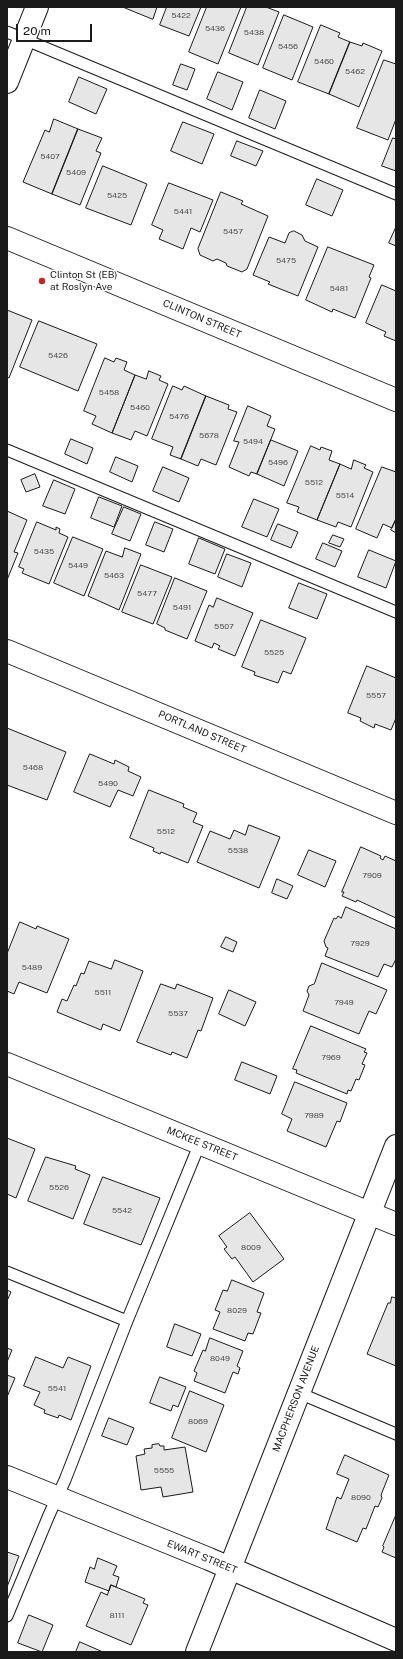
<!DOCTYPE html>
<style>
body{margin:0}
#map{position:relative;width:403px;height:1659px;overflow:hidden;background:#fff;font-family:"Public Sans",sans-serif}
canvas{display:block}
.frame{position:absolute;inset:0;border:8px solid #1a1a1a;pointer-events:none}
.scale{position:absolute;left:16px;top:24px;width:76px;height:18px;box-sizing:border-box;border:2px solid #1a1a1a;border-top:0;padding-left:5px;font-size:12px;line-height:14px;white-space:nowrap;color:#1a1a1a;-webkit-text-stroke:3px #fff;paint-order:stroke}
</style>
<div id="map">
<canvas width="403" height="1659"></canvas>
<div class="frame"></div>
<div class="scale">20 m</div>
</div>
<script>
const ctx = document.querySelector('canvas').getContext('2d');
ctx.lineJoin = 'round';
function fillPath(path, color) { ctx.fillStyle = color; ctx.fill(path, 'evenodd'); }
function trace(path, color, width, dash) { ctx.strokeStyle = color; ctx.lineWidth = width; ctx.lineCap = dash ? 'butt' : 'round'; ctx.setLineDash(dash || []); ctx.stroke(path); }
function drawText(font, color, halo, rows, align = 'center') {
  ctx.font = font + ' "Public Sans",sans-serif'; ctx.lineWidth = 3; ctx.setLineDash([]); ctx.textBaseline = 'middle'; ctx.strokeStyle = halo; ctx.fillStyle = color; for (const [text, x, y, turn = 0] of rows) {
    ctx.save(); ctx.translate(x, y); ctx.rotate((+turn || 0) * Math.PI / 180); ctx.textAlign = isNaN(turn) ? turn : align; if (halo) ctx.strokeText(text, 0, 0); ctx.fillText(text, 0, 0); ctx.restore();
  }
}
const building = new Path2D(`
 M123,7h34l-4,12z
 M167,7h34l-12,29 -29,-11z
 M207,7h34l-23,57 -29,-12z
 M247,7h19l13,5 -21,53 -29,-12z
 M284,15l29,12 -21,53 -29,-12z
 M321,25l19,8 -2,4 12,5 -21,52 -31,-12z
 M350,42l12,4 1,-3 19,8 -23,56 -30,-13z
 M384,60l12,4v55l-8,21 -31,-12z
 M181,64l14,5 -8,21 -14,-5z
 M218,72l25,10 -11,28 -25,-11z
 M79,77l28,12 -11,25 -27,-12z
 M260,90l26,11 -11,28 -26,-11z
 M54,119l24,10 -26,65 -29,-12 22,-52 4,2z
 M183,122l31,12 -12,30 -31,-13z
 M78,129l24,9 -6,13 5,2 -21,52 -28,-11z
 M393,138l3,1v32l-14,-5z
 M237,141l26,10 -7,15 -25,-10z
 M103,166l44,18 -16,41 -45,-17z
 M317,179l26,11 -11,26 -26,-11z
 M169,183l44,17 -13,32 -9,-4 -8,21 -24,-10 4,-9 -11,-5z
 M221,192l22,9 -2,3 27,12 -21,53 -5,3 -15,-6 -1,-3 -9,-4 -4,2 -13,-6 -2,-6z
 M396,227v19l-7,-3z
 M294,231l8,4 3,6 13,6 -20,49 -30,-12 2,-2 -17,-7 16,-38 16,6 4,-10z
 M328,247l46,18 -5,12 2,1 -16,40 -22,-9 -1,3 -26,-12z
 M382,285l14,6v50l-12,-5 2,-4 -20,-9z
 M7,310l25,10 -23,58 -2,-1z
 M39,321l58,23 -19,47 -58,-24z
 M105,358l9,4 2,-4 11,4 -3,8 11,5 -23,58 -20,-9 4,-8 -12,-5z
 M149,371l12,5 -2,4 9,4 -21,52 -12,-5 -4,9 -19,-7 23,-58 11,4z
 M173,386l9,4 2,-4 22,10 -25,63 -11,-4 3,-8 -21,-8z
 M206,396l23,9 -1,4 9,3 -21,53 -15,-6 -3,7 -17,-7z
 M248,406l23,10 -4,10 8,3 -18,45 -6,-2 -2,4 -20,-9 10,-25 -5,-1z
 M71,439l22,9 -6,16 -22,-10z
 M271,440l27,11 -14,35 -27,-12z
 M311,446l9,4 1,-3 11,4 -3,9 11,4 -23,56 -20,-8 2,-5 -12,-4z
 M116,457l22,9 -6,16 -22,-10z
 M354,460l12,5 -2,3 9,4 -22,55 -13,-5 -2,5 -19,-7 23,-56 11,5z
 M163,467l26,11 -10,24 -26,-11z
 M382,467l14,5v47l-4,9 -9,-4 -6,14 -21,-9z
 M35,474l5,13 -14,5 -5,-12z
 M54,480l21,9 -10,25 -22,-8z
 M99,497l23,9 -8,21 -23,-9z
 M254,499l25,10 -12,28 -25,-10z
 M124,507l17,7 -11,27 -18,-7z
 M7,511l20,9 -13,32 4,1 -11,27z
 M396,519v14l-5,-3z
 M37,522l19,8v-3l4,2 -1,4 9,4 -19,47 -27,-11 2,-4 -5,-2z
 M155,522l18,7 -9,23 -18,-7z
 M278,524l20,8 -7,16 -20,-8z
 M333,535l11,4 -4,8 -11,-4z
 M73,537l30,12 -19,47 -30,-13z
 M199,538l26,11 -10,25 -26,-10z
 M323,543l19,8 -7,16 -19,-8z
 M125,548l16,6 -22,56 -31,-14 18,-45 16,6z
 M369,550l27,11 -10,27 -28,-11z
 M227,554l24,9 -9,24 -24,-10z
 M141,565l31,12 -19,47 -31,-12z
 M175,578l32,13 -20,48 -22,-9v-2l-8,-4z
 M299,583l28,11 -10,25 -28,-11z
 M217,598l36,15 -18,43 -17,-7 2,-3 -6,-3 -2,5 -17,-7 14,-36 4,2z
 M261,620l45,18 -15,36 -8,-3 -5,12 -24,-8 1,-3 -13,-5z
 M367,666l29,12v40l-5,12 -16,-6 -1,4 -14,-7 1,-3 -13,-5z
 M7,728l59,24 -19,48 -40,-15z
 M90,754l24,10 1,-4 14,7 -1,4 13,6 -8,19 -15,-6 -8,17 -36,-15z
 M149,790l35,14 -1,3 14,6 -4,9 10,4 -15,37 -27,-11 -1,2 -7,-3 1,-3 -24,-10z
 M249,825l31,12 -21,51 -62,-26 13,-31 20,8 4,-9 11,5z
 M361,847l20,9 -1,2 3,2 2,-4 11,5v57l-39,-18 -1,2 -14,-6 2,-4h-2z
 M309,850l27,11 -11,26 -27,-12z
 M277,879l16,7 -6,13 -15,-6z
 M346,907l50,22v30l-4,8 -8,-3 -6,13 -53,-21 3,-8 -2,-1 -2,-6 10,-23 2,1 2,-3 3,2z
 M20,922l16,7 1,-3 32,13 -22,54 -28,-11 -5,12 -7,-3v-37z
 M226,937l11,5 -4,10 -12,-5z
 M115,960l28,11 -23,60 -17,-7 -2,6 -44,-18 5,-13 5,2 7,-16 2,1 5,-13 3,1 5,-13 22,8z
 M322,963l65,27 -11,24 -7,-3 -10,23 -56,-23 6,-16 -2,-4 2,-5 5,-2z
 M161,984l14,5 2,-5 36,14 -12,33 -3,-1 -11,28 -15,-6 -1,3 -34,-13z
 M229,990l27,12 -11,24 -26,-12z
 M311,1026l55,23 -2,3 3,1 -5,11 3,1 -6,15 -3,-1 -5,12 -3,-1 -1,4 -51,-21 1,-3 -4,-1z
 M242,1062l35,14 -7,18 -35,-14z
 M295,1082l52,21 -7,19 -3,-1 -11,26 -39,-16 5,-12 -10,-5z
 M7,1138l28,11 -19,49 -9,-4z
 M46,1157l30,9 -1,3 15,6 -17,44 -45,-18z
 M103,1177l57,21 -19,47 -57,-21z
 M250,1213l34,46 -31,23 -18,-25 -3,2 -8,-10 3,-2 -8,-11z
 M232,1280l32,13 -7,19 4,1 -8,21 -5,-1 -3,8 -32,-12 7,-17 -5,-2 8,-20 4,1z
 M7,1290l4,2 -4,9z
 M392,1297l4,1v68l-29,-12 21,-51h2z
 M175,1324l26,10 -9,22 -25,-9z
 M210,1338l33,13 -6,15 3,2 -2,6 -5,-2 -8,21 -31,-12 3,-8 -3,-2 9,-21 2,1z
 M7,1348l5,2 -5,12z
 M36,1357l27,11 5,-11 23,9 -20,54 -12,-5 -1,3 -14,-5 1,-3 -11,-5 6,-13 -16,-6z
 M7,1375l8,3 -8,19z
 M160,1377l26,10 -8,20 -5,-2 -2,6 -21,-8z
 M190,1391l34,14 -18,47 -34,-14z
 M109,1418l25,10 -7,17 -25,-9z
 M159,1444l1,2h4v4l21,-3 8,45 -30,5 -2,-10 -20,3 -5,-34 9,-2 -1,-5 8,-1v-3z
 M345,1455l44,20 -8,20 1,3 -4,9 -3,-1 -9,23 -3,-1 -6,14 -31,-13 11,-32 4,2 8,-20 -12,-5z
 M396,1515v43l-14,-6 2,-5 -1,-1z
 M7,1552l12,4 -12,31z
 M98,1558l19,8 -4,9 6,2 -3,10 -5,-2 -2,6 -24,-9 5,-15 4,2z
 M111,1585l34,14 -2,4 5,2 -17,40 -45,-19 15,-34 6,3z
 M29,1615l24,10 -11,27 -24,-9z
 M80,1642l23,10h-27z`);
const lane = new Path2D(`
 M7,32l389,162
 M7,450l389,162
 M7,1272l120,49
 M299,1393l97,41
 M7,1616l42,-101 16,-35 62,-159 73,-178`);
const street = new Path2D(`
 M7,82l30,-75
 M7,238l389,162
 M7,651l389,162
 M7,1064l389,160
 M7,1477l202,82 187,81
 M197,1652l199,-506`);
const markers = [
 [42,281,4,"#c62828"]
];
const numberNames = [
 ["5422",181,16],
 ["5436",215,29],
 ["5438",254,33],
 ["5456",288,47],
 ["5460",324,62],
 ["5462",355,72],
 ["5407",50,157],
 ["5409",76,173],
 ["5425",117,196],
 ["5441",183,212],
 ["5457",233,232],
 ["5475",286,261],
 ["5481",339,289],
 ["5426",58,356],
 ["5458",109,393],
 ["5460",140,408],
 ["5476",179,417],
 ["5678",209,436],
 ["5494",253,442],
 ["5496",278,463],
 ["5512",314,483],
 ["5514",345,496],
 ["5435",44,552],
 ["5449",78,566],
 ["5463",114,576],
 ["5477",147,594],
 ["5491",182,608],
 ["5507",224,627],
 ["5525",274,653],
 ["5557",376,696],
 ["5468",33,768],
 ["5490",108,784],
 ["5512",166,832],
 ["5538",238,851],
 ["7909",372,876],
 ["7929",360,944],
 ["5489",32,968],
 ["5511",103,993],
 ["7949",344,1003],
 ["5537",178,1014],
 ["7969",331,1058],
 ["7989",314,1116],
 ["5526",59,1188],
 ["5542",122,1211],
 ["8009",251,1248],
 ["8029",237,1311],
 ["8049",220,1359],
 ["5541",57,1389],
 ["8069",198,1422],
 ["5555",164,1471],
 ["8090",361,1498],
 ["8111",117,1616]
];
const poiNames = [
 ["Clinton St (EB)",50,275],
 ["at Roslyn Ave",50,287]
];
const streetNames = [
 ["CLINTON STREET",202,319,23],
 ["PORTLAND STREET",202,732,23],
 ["MCKEE STREET",202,1144,22],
 ["MACPHERSON AVENUE",296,1399,-69],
 ["EWART STREET",202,1557,22]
];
fillPath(building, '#e6e6e6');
trace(building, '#1a1a1a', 1);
trace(lane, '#1a1a1a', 13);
trace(street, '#1a1a1a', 24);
trace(lane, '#fff', 11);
trace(street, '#fff', 22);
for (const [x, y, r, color] of markers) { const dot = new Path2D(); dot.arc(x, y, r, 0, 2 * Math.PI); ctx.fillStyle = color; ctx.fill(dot); trace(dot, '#fff', 1.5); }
drawText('8px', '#4d4d4d', null, numberNames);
drawText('10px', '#1a1a1a', '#fff', poiNames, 'left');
drawText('10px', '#1a1a1a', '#fff', streetNames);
</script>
